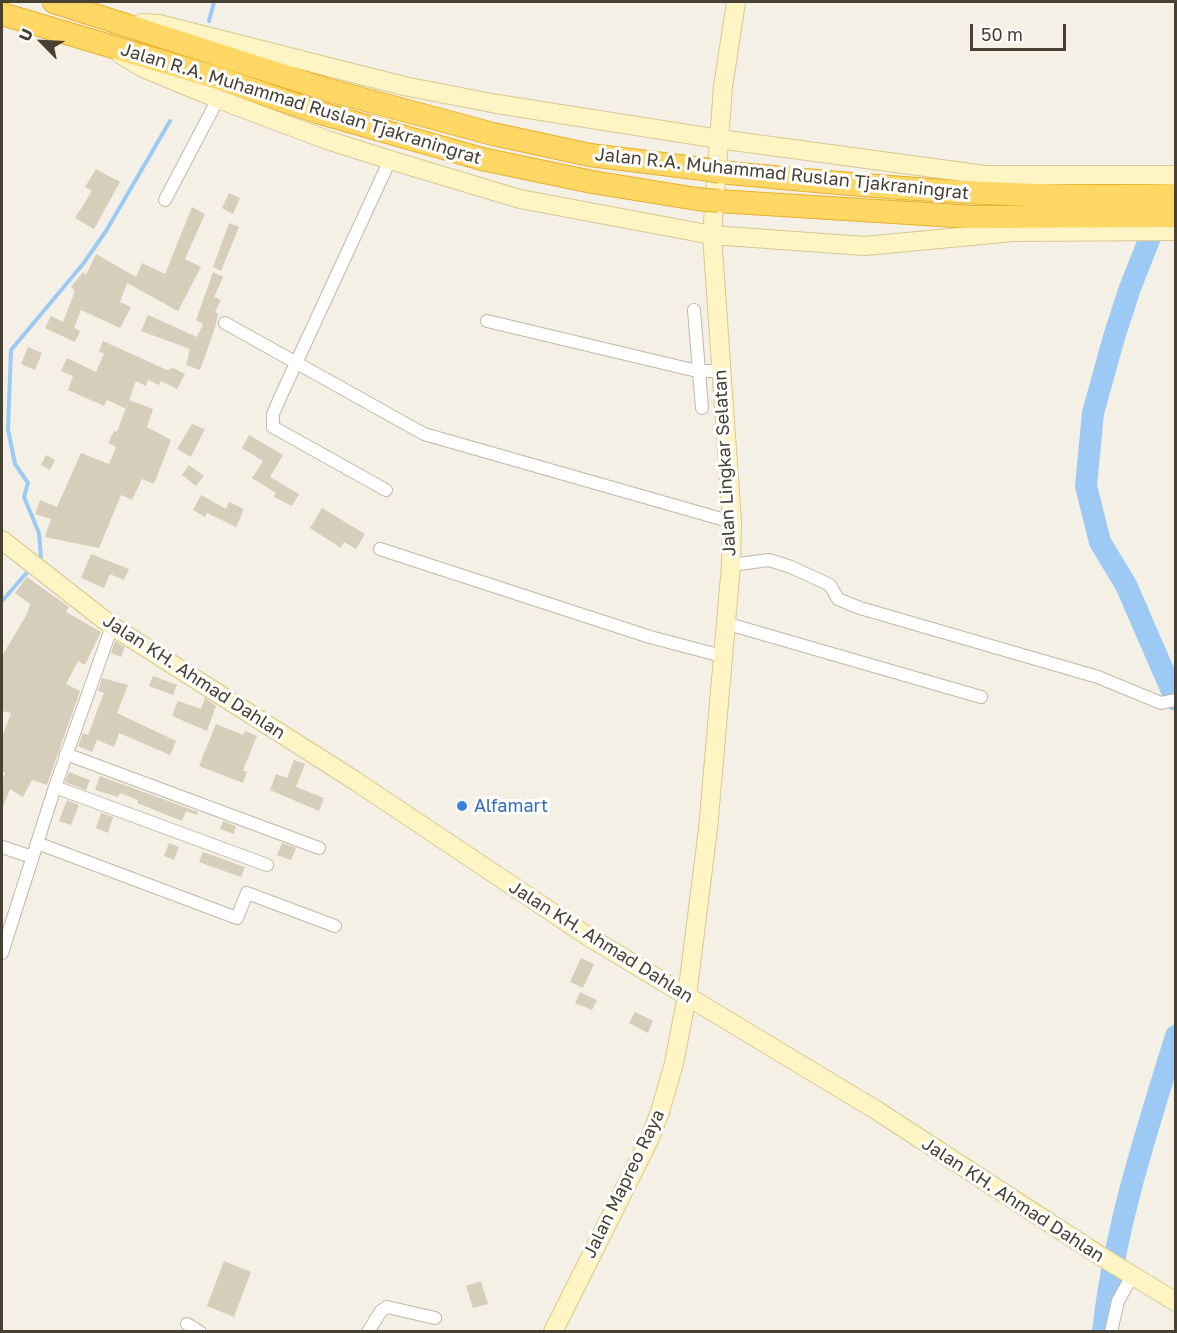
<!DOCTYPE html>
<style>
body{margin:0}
#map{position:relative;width:1177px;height:1333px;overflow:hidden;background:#f4f0e5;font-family:"Golos Text",sans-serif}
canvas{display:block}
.frame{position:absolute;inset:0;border:3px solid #474134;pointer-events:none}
.north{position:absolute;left:12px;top:12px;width:60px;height:60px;-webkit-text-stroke:4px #fff;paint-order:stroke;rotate:294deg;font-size:16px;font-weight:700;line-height:24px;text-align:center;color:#474134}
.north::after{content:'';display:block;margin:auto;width:21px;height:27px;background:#474134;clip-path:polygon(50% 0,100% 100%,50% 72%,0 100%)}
.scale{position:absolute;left:970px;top:24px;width:96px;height:27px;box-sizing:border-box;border:3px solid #474134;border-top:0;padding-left:8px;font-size:18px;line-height:21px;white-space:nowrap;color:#474134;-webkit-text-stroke:4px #fff;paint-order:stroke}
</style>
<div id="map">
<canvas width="1177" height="1333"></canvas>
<div class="frame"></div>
<div class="north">U</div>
<div class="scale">50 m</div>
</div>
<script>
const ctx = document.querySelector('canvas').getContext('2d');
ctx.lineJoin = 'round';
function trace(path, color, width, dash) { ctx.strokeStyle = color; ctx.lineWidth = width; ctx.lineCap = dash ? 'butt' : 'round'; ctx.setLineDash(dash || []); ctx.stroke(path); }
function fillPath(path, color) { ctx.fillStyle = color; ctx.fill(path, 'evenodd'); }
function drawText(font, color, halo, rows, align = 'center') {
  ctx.font = font + ' "Golos Text",sans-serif'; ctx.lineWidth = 6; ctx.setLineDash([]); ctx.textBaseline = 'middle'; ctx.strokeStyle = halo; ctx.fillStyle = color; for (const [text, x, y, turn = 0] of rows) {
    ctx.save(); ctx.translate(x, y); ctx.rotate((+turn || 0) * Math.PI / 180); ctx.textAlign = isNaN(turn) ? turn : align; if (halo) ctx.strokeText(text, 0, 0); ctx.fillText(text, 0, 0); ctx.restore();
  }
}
const stream = new Path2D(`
 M209,21l5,-19
 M37,561l4,-4 -2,-24 -15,-36 4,-14 -13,-19 -7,-35 3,-79 72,-86 23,-33 64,-110
 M2,601l28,-32`);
const river = new Path2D(`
 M1163,213l-8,12 -25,63 -16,49 -21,76 -7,73 14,56 26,43 50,115
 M1103,1332c11,-102 43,-199 73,-296`);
const building = new Path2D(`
 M96,169l24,13 -26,47 -19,-11 17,-27 -7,-4z
 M229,193l11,5 -7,16 -11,-6z
 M192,207l13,7 -20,45 16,8 -23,44 -51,-28 -7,19 11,5 -11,21 -39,-18 -7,18 6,3 -5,11 -30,-14 6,-12 12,6 12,-31 -4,-4 12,-15 3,3 10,-21 40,23 6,-14 23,11z
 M229,223l10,4 -18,44 -8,-4z
 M213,272l10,5 -9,20 7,3 -6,12 3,2 -3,14 -15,42 -14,-5 4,-16 -49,-18 7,-16 49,22 6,-13 -7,-4z
 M103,341l64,29 6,-2 12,6 -8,15 -16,-8 -2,4 -11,-5 -2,6 -10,-5 -10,28 -19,-9 -3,6 -36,-16 5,-14 -12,-5 6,-13 29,14 8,-18 -5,-3z
 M28,347l14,6 -7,17 -14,-6z
 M129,400l24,9 -6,18 24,13 -17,44 -12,-5 -10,21 -11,-5 -22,53 -54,-11 6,-18 -16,-5 5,-14 17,7 24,-54 28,11 7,-17 -8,-4 6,-12 3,1z
 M192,424l13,5 -14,28 -14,-8z
 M249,435l34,20 -13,22 29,17 -7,12 -18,-9 2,-4 -24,-15 11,-17 -21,-13z
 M46,455l9,5 -5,10 -9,-5z
 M189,465l15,11 -8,10 -14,-11z
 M201,495l25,14 3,-7 15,7 -8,18 -29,-14 -2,4 -12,-7z
 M322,508l43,26 -9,15 -12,-7 -3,6 -31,-20z
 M91,554l38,15 -5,11 -14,-6 -6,14 -23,-10z
 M27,577l42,30 -3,5 35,20 -16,33 -7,-4 -12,23 14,7 -33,94 -15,-5 -9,17 -13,-8 -8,20v-28l3,-8 -3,-2v-34l9,-24 -9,-2v-55l25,-42 3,-10 -15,-11z
 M115,641l10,6 -4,10 -10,-4z
 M153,676l24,9 -4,10 -24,-9z
 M102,678l26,7 -11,28 59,28 -6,14 -51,-22 -5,14 -17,-7 -5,12 -14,-6 5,-13 5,2 16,-42 -6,-2z
 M205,698l11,8 -9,25 -35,-15 6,-15 23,8z
 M216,724l27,11 2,-4 12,5 -14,34 4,2 -4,11 -44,-17z
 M294,760l11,4 -9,23 28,11 -5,13 -49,-21 6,-16 11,4z
 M69,772l21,8 -4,10 -21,-8z
 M100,776l98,36 -1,3 -11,-4 -4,10 -45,-18 1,-3 -18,-7 -2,4 -23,-7z
 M67,800l12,5 -8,20 -12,-4z
 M101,813l12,4 -5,16 -12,-5z
 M223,821l13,5 -2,8 -14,-5z
 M169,843l10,4 -5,13 -10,-4z
 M282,843l14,5 -5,12 -14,-5z
 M203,852l42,15 -4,10 -42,-15z
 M581,958l13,6 -11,24 -13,-6z
 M580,992l17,8 -5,10 -17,-7z
 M635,1012l18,9 -5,12 -19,-10z
 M224,1261l27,11 -17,45 -27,-11z
 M481,1281l7,23 -15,4 -7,-22z`);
const street = new Path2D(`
 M165,200l53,-101
 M694,310l8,98
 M487,321l210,50h23
 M225,323l199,111 308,88
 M386,490l-113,-63v-13l6,-14 111,-240
 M380,549l270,88 72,19
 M731,565l38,-5 22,7 39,18 8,14 22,9 238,69 63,26 14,-3
 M725,623l256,74
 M66,754l253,94
 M55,787l212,78
 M37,843l200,75 10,-25 88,33
 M2,847l30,10
 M2,953l53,-166 57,-161
 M187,1324l13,8
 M368,1332l13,-21 6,-4 48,11
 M1111,1332l7,-31 14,-25`);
const secondary = new Path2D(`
 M142,23l17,1 245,62 93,18 222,35 266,36h191
 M120,54l23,14 75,31 109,41 63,20 130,39 192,36 153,11 148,-14 163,-1
 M2,540l110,86 242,154 235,157 287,173 226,147 74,45
 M553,1332l96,-192 11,-28 14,-49 13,-67 21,-167 23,-264 1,-43 -20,-287 11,-148 13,-85`);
const highway = new Path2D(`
 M54,2l271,87 168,45 97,21 113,14
 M2,14l216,64 99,34 165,47 110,23 105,17
 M720,172c152,15 303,28 456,23
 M718,201l254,16 204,-1`);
const highwayBridge = new Path2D(`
 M703,169l17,3
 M697,199l21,2`);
const markers = [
 [462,806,6,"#3f7fe0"]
];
const streetNames = [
 ["Jalan R.A. Muhammad Ruslan Tjakraningrat",301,104,17],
 ["Jalan R.A. Muhammad Ruslan Tjakraningrat",782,174,6],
 ["Jalan Lingkar Selatan",725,463,-93],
 ["Jalan KH. Ahmad Dahlan",194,677,33],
 ["Jalan KH. Ahmad Dahlan",601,942,32],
 ["Jalan Mapreo Raya",624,1184,-64],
 ["Jalan KH. Ahmad Dahlan",1013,1200,33]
];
const shopNames = [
 ["Alfamart",474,806]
];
trace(stream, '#9dcaf4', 4);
trace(river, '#9dcaf4', 22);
fillPath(building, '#d6cdba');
trace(street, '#c0b9a7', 14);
trace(secondary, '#d7c992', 20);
trace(highway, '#e7b02c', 24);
trace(street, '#fff', 12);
trace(secondary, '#fff5c4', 18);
trace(highway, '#ffd765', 22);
trace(highwayBridge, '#e7b02c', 24, []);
trace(highwayBridge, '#ffd765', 22);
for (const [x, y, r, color] of markers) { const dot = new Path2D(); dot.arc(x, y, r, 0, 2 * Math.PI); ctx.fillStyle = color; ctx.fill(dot); trace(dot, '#fff', 2); }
drawText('18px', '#474134', '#fff', streetNames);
drawText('18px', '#366cbe', '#fff', shopNames, 'left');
</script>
